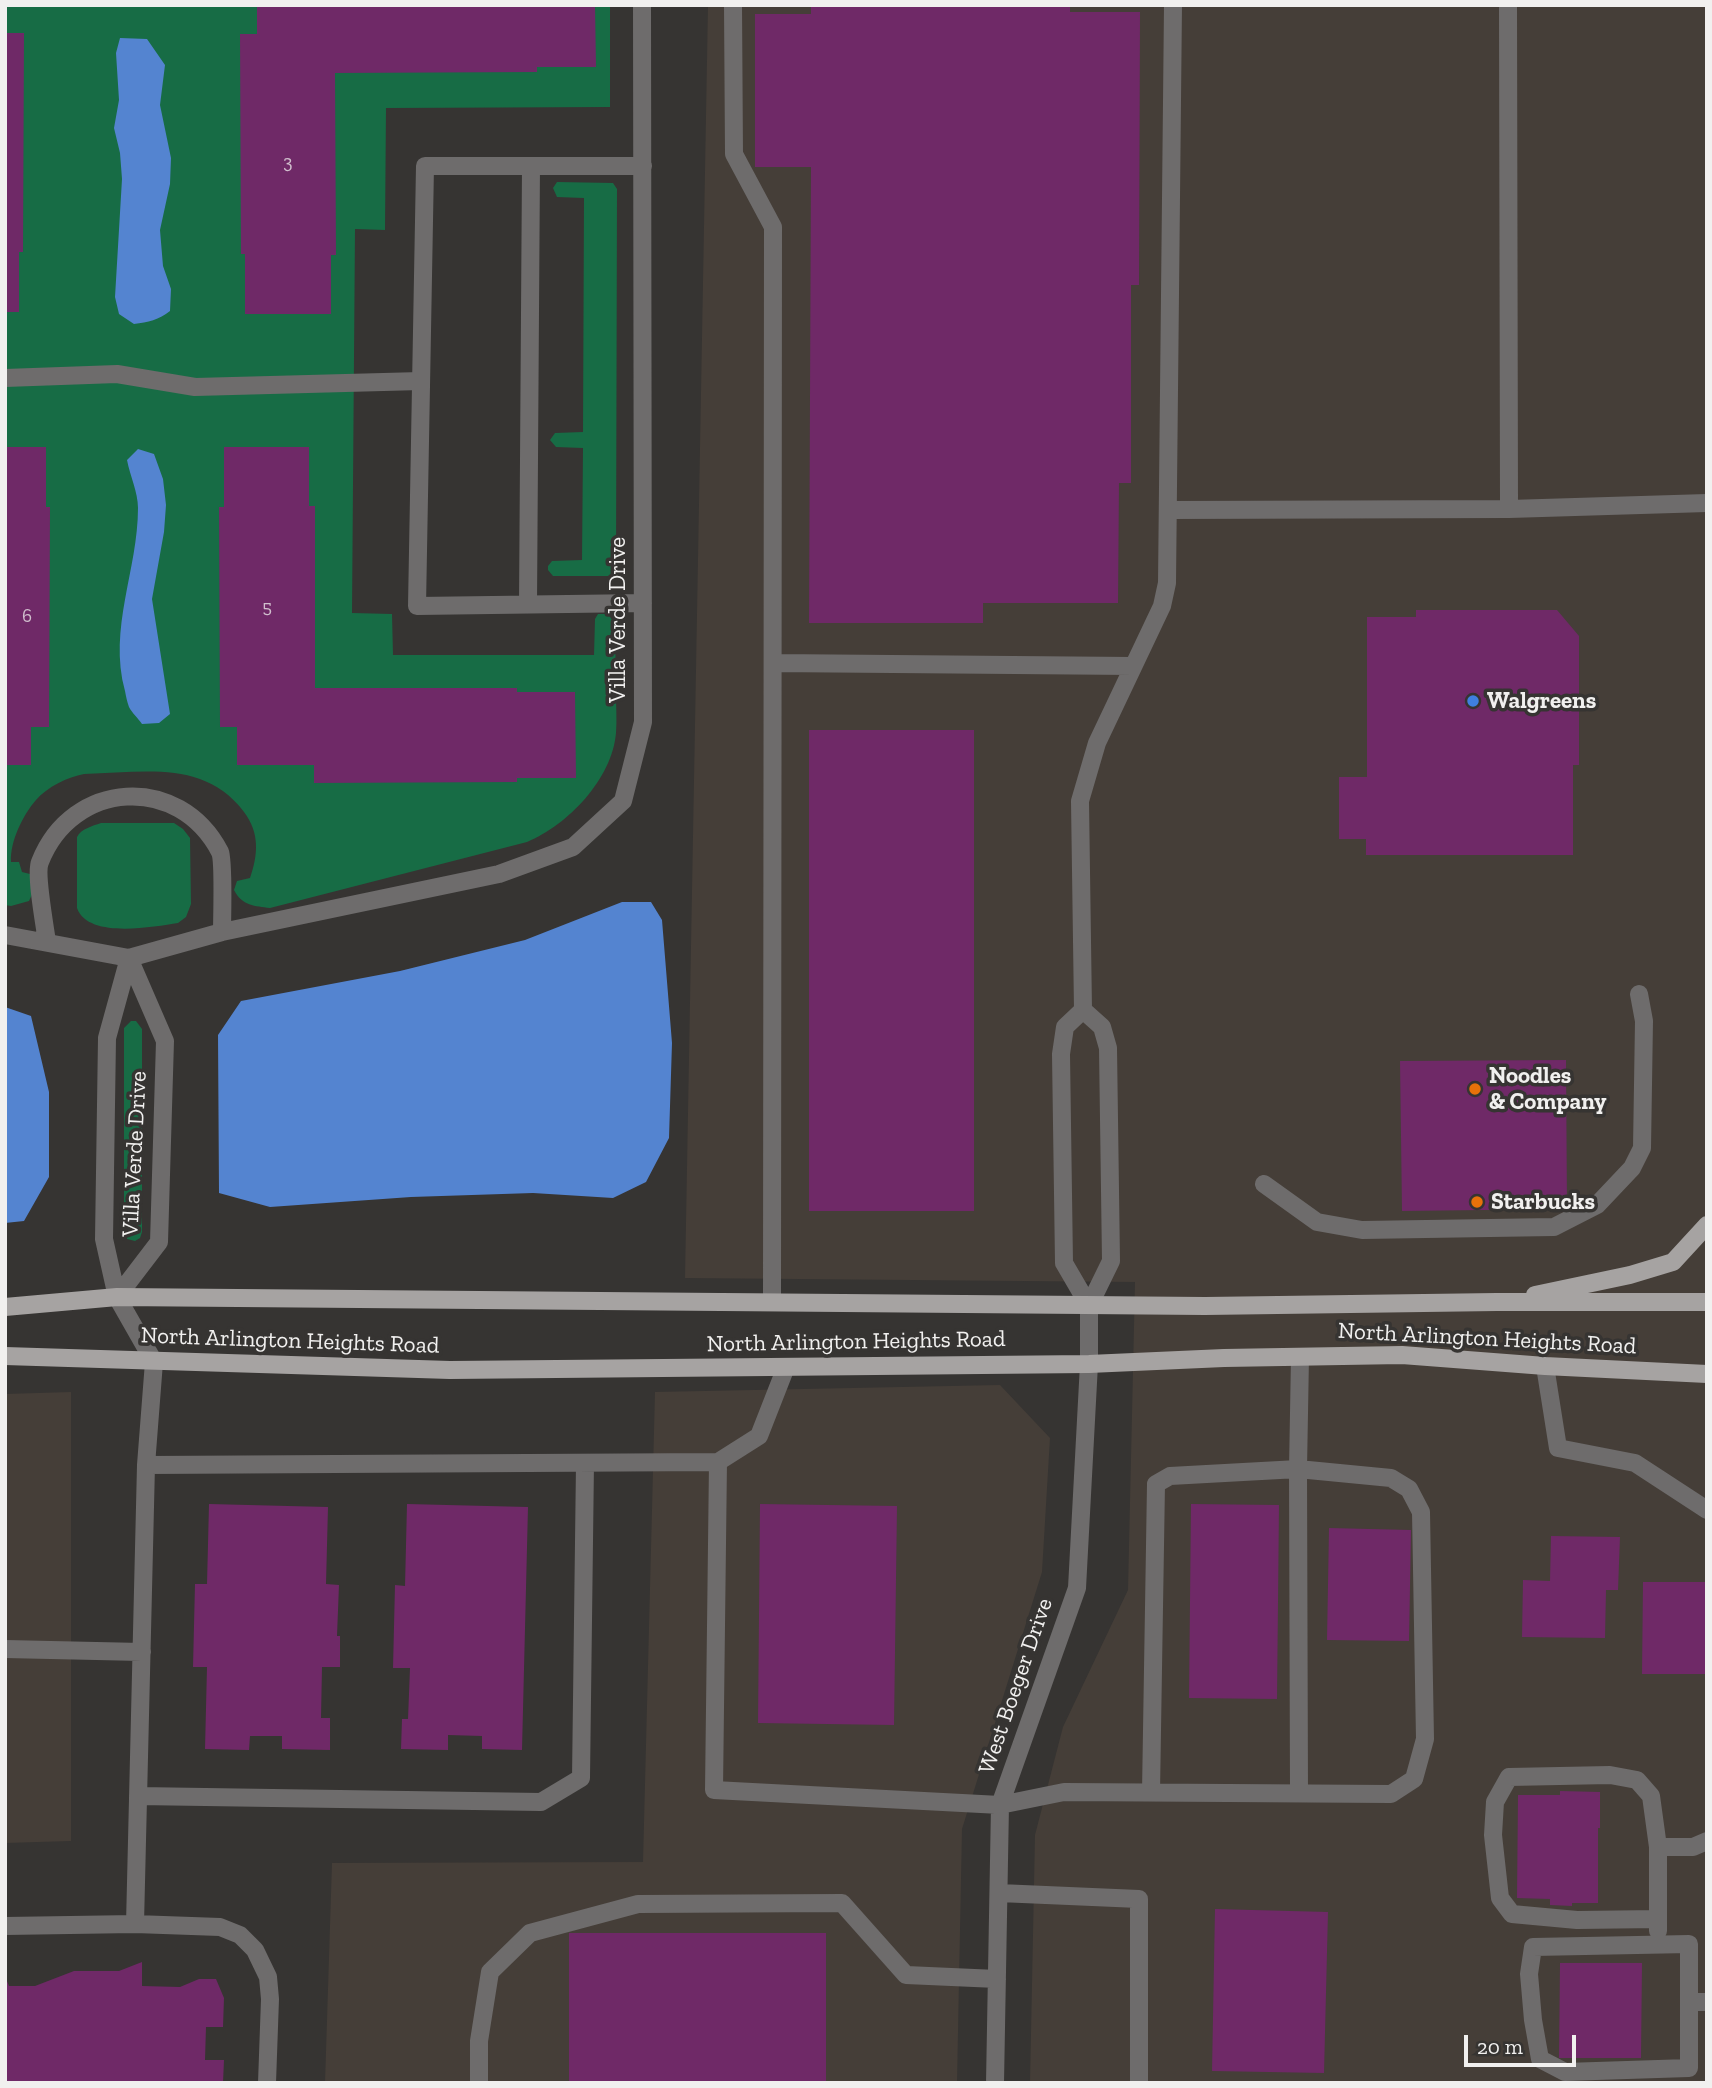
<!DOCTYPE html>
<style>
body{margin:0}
#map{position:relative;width:1712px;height:2088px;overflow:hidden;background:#363432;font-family:"Zilla Slab",serif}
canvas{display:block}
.frame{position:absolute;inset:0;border:7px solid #f1f0ef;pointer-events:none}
.scale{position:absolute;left:1464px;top:2035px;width:112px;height:32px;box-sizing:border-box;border:4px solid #f1f0ef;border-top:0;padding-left:9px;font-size:21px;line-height:24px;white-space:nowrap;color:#f1f0ef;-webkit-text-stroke:5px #363432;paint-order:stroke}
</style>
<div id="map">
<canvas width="1712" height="2088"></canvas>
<div class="frame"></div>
<div class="scale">20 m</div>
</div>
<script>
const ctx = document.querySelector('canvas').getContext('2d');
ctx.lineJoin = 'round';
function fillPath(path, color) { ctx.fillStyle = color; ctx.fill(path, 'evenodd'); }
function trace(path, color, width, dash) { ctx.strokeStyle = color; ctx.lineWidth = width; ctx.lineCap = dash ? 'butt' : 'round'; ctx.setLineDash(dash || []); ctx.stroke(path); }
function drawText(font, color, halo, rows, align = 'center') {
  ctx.font = font + ' "Zilla Slab",serif'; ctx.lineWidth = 7; ctx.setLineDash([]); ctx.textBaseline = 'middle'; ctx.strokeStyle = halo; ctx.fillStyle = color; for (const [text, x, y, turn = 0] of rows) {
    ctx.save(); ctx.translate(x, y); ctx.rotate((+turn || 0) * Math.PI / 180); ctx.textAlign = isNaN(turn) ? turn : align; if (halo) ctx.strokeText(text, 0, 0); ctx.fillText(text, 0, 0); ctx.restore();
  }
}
const built = new Path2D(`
 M708,5h999v2078h-677l5,-248 28,-108 65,-137 7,-308 -450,-4z
 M1000,1385l50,53 -8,134 -80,257 -5,254h-632l7,-220 311,-1 12,-470z
 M71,1392v449l-66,2v-449z`);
const green = new Path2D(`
 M5,5h605v102l-224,1 -1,122 -30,-1 -3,384 40,1 1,41h201l1,-36 3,-5h10l7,10c1,23 0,47 1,71 0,12 1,25 0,38 -4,46 -48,92 -89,109l-257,66c-15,-2 -28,-2 -36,-18l3,-9 13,-3c8,-23 10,-45 -6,-66 -40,-53 -101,-39 -160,-38 -16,3 -37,13 -48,26 -13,15 -26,41 -25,62h8l3,10 8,2 6,4 -1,10 -6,13 -18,5 -6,-1z
 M557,182l56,1 4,6 -1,384 -3,3h-60l-5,-6v-4l4,-5 30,-1 1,-112 -27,-1 -6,-7 5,-7 28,-1 1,-234 -27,-1 -4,-9z
 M101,823h73l9,6 7,9 1,66 -5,13 -8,6c-26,4 -90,16 -101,-15v-71c4,-8 15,-11 24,-14z
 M131,1021h5l6,8v203l-2,6 -5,3 -8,-2 -3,-8v-203z`);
const water = new Path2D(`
 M120,38l27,1 18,26 -5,40 11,53 -1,26 -10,46 3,36 8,23 -1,22c-11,9 -22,11 -36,13l-15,-10 -4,-17 7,-118 -2,-26 -6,-25 5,-28 -3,-47z
 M138,449l16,5 9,25 3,26 -2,27 -12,67 18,115 -11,9 -17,1c-4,-6 -10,-11 -13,-17 -2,-5 -3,-11 -4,-16 -17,-63 13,-121 13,-183 0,-16 -8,-32 -11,-48z
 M622,902h29l11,18 10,123 -3,95 -23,44 -33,16 -80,-5 -122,4 -141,10 -51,-14 -1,-158 23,-34 159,-30 125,-31z
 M5,1007l26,9 18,76v85l-25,44 -19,2z`);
const building = new Path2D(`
 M257,5h338l1,62h-59v5l-202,1 1,182h-5v59h-86v-60h-4l-1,-220h17z
 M811,5h259v7h70l-1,273h-8v198h-12l-1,120h-135v20h-174l2,-456h-56v-153h56z
 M5,33h19l-1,219h-4v60h-14z
 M5,447h41v60h4l-1,220h-18v38h-26z
 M224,447h85v59h6v182h202v4h58l1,86h-59v4l-203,1v-18h-77v-38h-17l-1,-220h5z
 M1416,610h141l22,26v129h-6v90h-207v-16h-27v-62h28v-160h49z
 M809,730h165v481h-165z
 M1566,1060l1,149 -165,2 -2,-150z
 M209,1504l119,3 -2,77 13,1 -2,51h3v31h-18l-1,51h9v32l-48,-1v-13h-32l-1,14 -44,-1 2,-82h-14l2,-83h12z
 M407,1504l121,3 -6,243 -40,-1v-13l-34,-1v15l-47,-1 1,-30h6l2,-51h-17l2,-83 10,1z
 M760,1504l137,2 -3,219 -136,-2z
 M1191,1504l88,1 -2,194 -88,-1z
 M1329,1528l82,2 -2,111 -82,-1z
 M1551,1536l69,1 -2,53h-12l-1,48 -83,-1 1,-57 27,1z
 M1643,1582h64v92h-65z
 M1560,1791l40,1v36h-2v75h-26v3l-22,-1v-6l-33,-1 1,-103h42z
 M1215,1909l113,3 -4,161 -112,-2z
 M569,1933h257v150h-257z
 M142,1962v24l38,1 19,-8h17l8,19 -1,29h-17l-1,33h19l-1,23h-218v-107l4,10h26l39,-15h45z
 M1560,1963h82l-1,95h-82z`);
const minor = new Path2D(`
 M733,5l1,149 39,73 -1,1074
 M1508,5l1,504
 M643,166h-218l-8,440 226,-3
 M5,378l112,-4 78,13 226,-6
 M1168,510l341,-1 198,-6
 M528,604l3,-438
 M773,663l360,3
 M5,935l124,23 93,-26 277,-58 74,-27 50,-46 20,-79 -1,-717
 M47,942c-2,-15 -12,-69 -7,-80 32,-82 139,-89 180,-10 4,9 2,66 2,80
 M129,958l36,83 -6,201 -42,55 -13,-58 3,-201z
 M1083,1010l-18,17 -4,27 3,209 25,43
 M1264,1184l53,38 45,8 192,-3 43,-22 35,-37 10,-20 2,-127 -5,-27
 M117,1297l37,65 -8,103 -11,459
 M1545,1366l13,82 77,15 72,47
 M786,1367l-27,69 -41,26 -4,328 286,15 64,-13 327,2 23,-15 11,-40 -4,-227 -12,-23 -18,-11 -93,-9 1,324
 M146,1465l572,-3
 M5,1649l137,3
 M1151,1792l5,-308 14,-8 128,-7 2,-112
 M138,1796l403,6 40,-24 4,-315
 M1658,1847l-7,-51 -14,-16 -27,-5 -101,2 -14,25 -2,33 7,63 12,16 65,6 81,-1
 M999,1893l140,6v184
 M5,1926l130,-2 85,3 20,8 15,15 13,27 2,22 -3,84
 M1658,1931v-84h35l14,-6
 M1689,2002v66l-124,4 -25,-13 -7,-39 -4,-46 4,-27 156,-3v58h18
 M479,2083v-42l11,-69 40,-39 108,-29 204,-1 64,72 91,4
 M995,2083l5,-278 77,-217 12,-224v-58l22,-45 -3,-213 -6,-21 -19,-17 -3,-209 17,-58 65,-137 5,-23 6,-578`);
const major = new Path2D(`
 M1535,1295l95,-20 43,-13 34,-37
 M5,1307l112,-10 1088,9 292,-4h210
 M5,1356l445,14 639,-6 135,-6 178,-3 143,11 162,8`);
const markers = [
 [1473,701,7,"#3f7fe0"],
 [1475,1089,7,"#e8710a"],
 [1477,1202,7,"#e8710a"]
];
const numberNames = [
 ["3",288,163],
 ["5",267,608],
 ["6",27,617]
];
const streetNames = [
 ["Villa Verde Drive",618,620,-90],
 ["Villa Verde Drive",135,1154,-87],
 ["North Arlington Heights Road",1487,1339,3],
 ["North Arlington Heights Road",290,1341,2],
 ["North Arlington Heights Road",856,1342,-1],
 ["West Boeger Drive",1016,1686,-71]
];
const poiNames = [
 ["Walgreens",1487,701],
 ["Noodles",1489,1076],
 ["& Company",1489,1102],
 ["Starbucks",1491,1202]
];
fillPath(built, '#453e38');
fillPath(green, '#176c45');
fillPath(water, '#5484d0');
fillPath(building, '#6f2967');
trace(minor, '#6e6c6c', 18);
trace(major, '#a6a3a2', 18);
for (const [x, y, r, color] of markers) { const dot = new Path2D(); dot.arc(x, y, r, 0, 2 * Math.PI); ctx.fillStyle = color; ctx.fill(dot); trace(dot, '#363432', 2.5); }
drawText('19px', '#d0becd', null, numberNames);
drawText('23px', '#f1f0ef', '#363432', streetNames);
drawText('bold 23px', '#f1f0ef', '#363432', poiNames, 'left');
</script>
